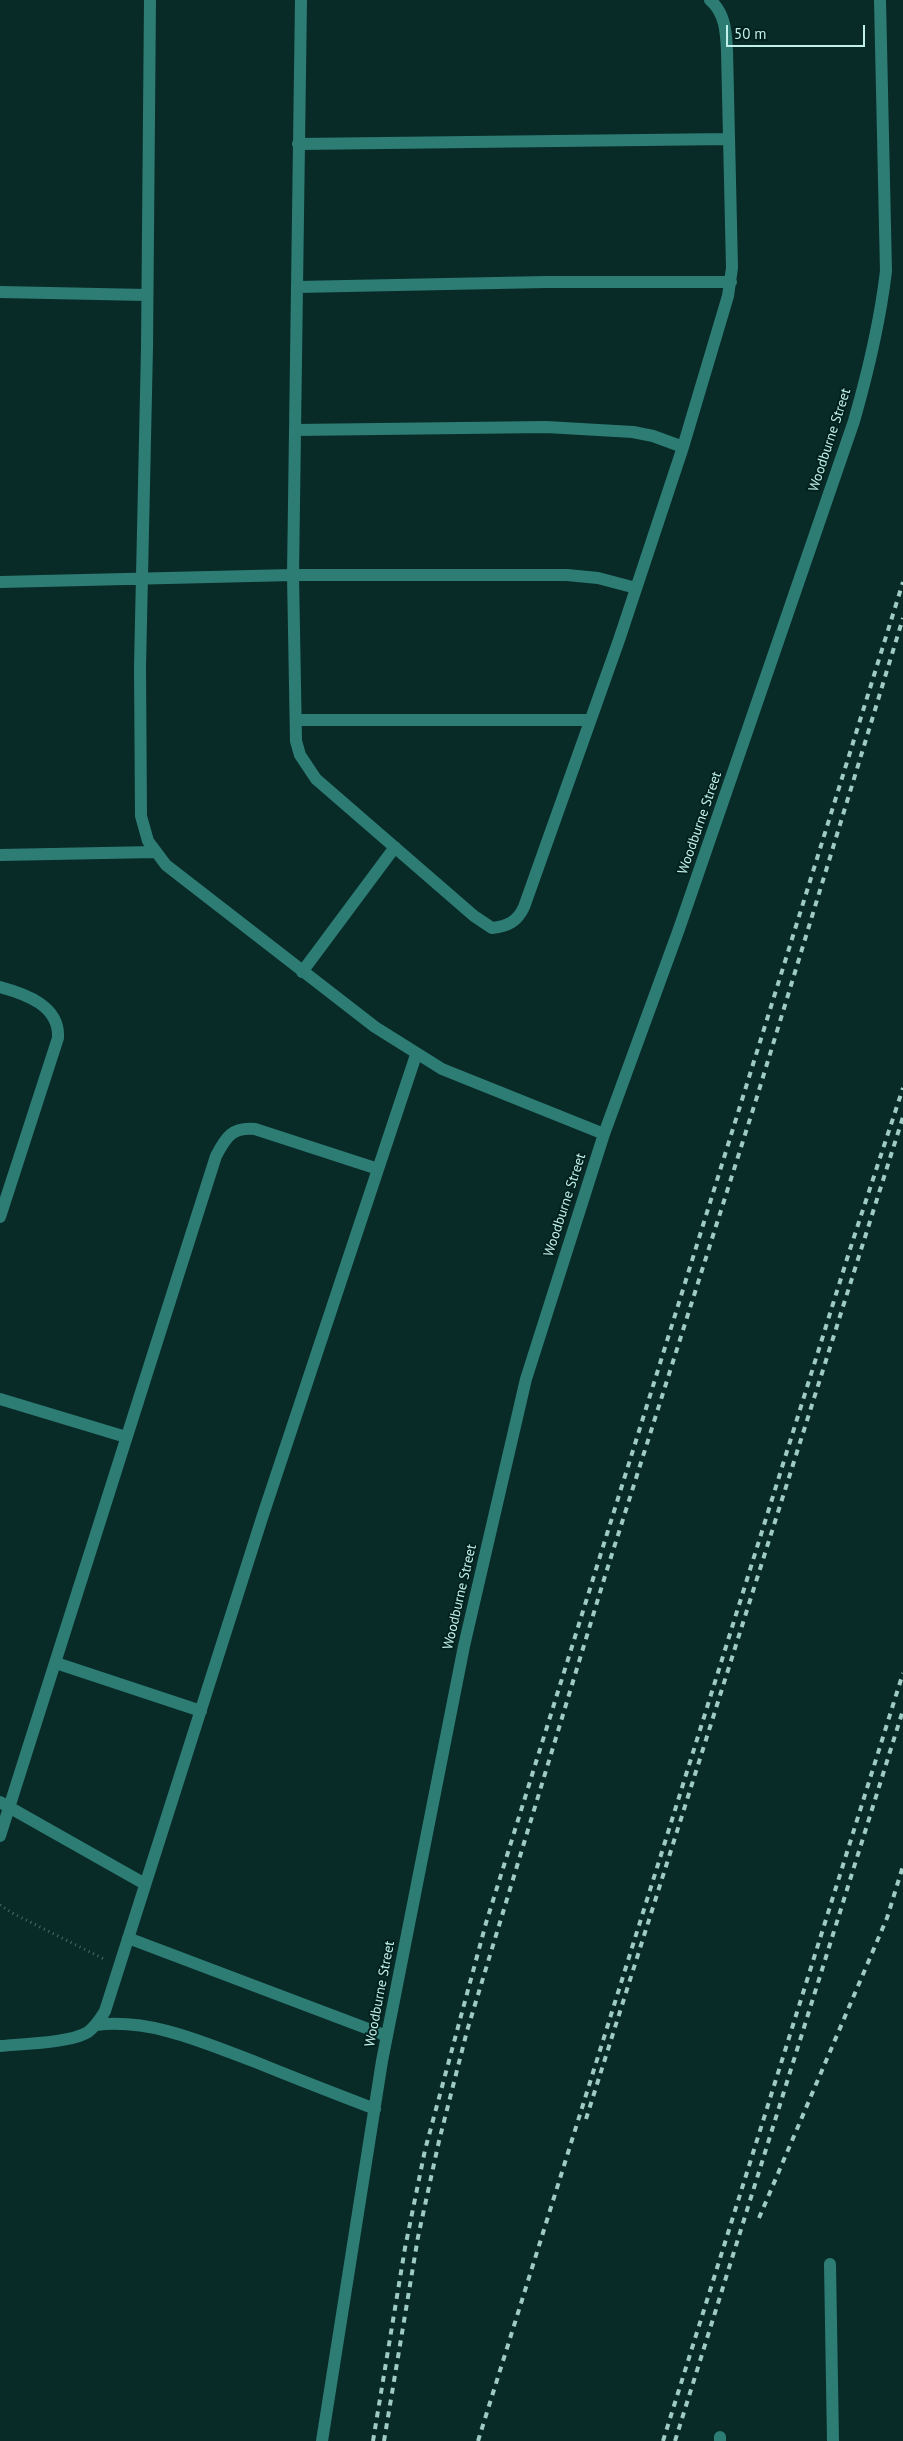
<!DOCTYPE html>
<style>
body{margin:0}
#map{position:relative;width:903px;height:2441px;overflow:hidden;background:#092b28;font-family:"PT Sans",sans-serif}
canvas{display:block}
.scale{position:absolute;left:726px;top:25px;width:139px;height:22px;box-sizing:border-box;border:2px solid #c1efe9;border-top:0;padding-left:6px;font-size:15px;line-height:18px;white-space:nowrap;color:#c1efe9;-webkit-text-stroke:4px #00211e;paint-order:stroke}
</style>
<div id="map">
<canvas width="903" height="2441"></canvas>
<div class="scale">50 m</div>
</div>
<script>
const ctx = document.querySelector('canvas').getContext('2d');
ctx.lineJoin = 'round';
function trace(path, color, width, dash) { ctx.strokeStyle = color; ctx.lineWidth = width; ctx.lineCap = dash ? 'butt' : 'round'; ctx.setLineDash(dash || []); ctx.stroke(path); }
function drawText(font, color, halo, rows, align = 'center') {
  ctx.font = font + ' "PT Sans",sans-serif'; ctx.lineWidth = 4; ctx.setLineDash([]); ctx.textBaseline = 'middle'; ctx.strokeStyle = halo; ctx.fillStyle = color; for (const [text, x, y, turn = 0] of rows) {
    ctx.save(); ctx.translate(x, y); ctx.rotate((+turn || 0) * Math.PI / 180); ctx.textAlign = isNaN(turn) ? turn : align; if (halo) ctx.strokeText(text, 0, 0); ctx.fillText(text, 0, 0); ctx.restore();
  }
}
const path = new Path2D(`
 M0,1905l14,9 92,46`);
const minor = new Path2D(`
 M150,0l-3,348 -7,319 1,149 7,25 18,24 209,162 67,42 162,65
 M301,0l-8,575 3,166 4,14 16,24 158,137 18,12c16,-2 25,-6 32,-21l95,-267 64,-193 45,-151 4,-28 -5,-218c-1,-19 -2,-37 -17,-50
 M298,144l431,-5
 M297,287l249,-5h185
 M0,292l147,3
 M295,430l251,-3 87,5 20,4 30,11
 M0,582l293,-7h274l31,3 38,10
 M296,720h294
 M0,855l155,-3
 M302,972l93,-125
 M0,987c26,7 60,19 58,51l-58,179
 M0,1399l126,38
 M56,1663l145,48
 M0,1802l145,82
 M0,1836l216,-680c10,-19 16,-29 39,-27l123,40
 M128,1938l259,98
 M96,2025c56,-7 111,19 162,38 39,16 78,31 117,46
 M0,2046c21,-2 71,-3 88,-14 8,-6 12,-13 17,-21l157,-493 154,-463
 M830,2264l3,177
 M720,2437v4
 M322,2441l60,-380 82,-415 62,-267 78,-245 75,-205 175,-508c14,-49 26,-99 32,-150l-6,-271`);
const rail = new Path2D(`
 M586,2119l317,-1002
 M759,2218l128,-300 16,-52
 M373,2441l32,-193 20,-98 61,-227 417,-1341
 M384,2441l34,-204 21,-96 28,-110 138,-455 151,-476 147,-482
 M478,2441l374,-1198 51,-155
 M663,2441l240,-768
 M675,2441l228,-731`);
const streetNames = [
 ["Woodburne Street",830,440,-72],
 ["Woodburne Street",700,823,-71],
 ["Woodburne Street",565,1205,-72],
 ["Woodburne Street",460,1597,-77],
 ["Woodburne Street",380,1994,-79]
];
trace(path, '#476d69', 3, [1, 4]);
trace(minor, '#2d7d75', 12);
trace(rail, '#9fcbc6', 4, [6, 6]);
drawText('14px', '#c1efe9', '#00211e', streetNames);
</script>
